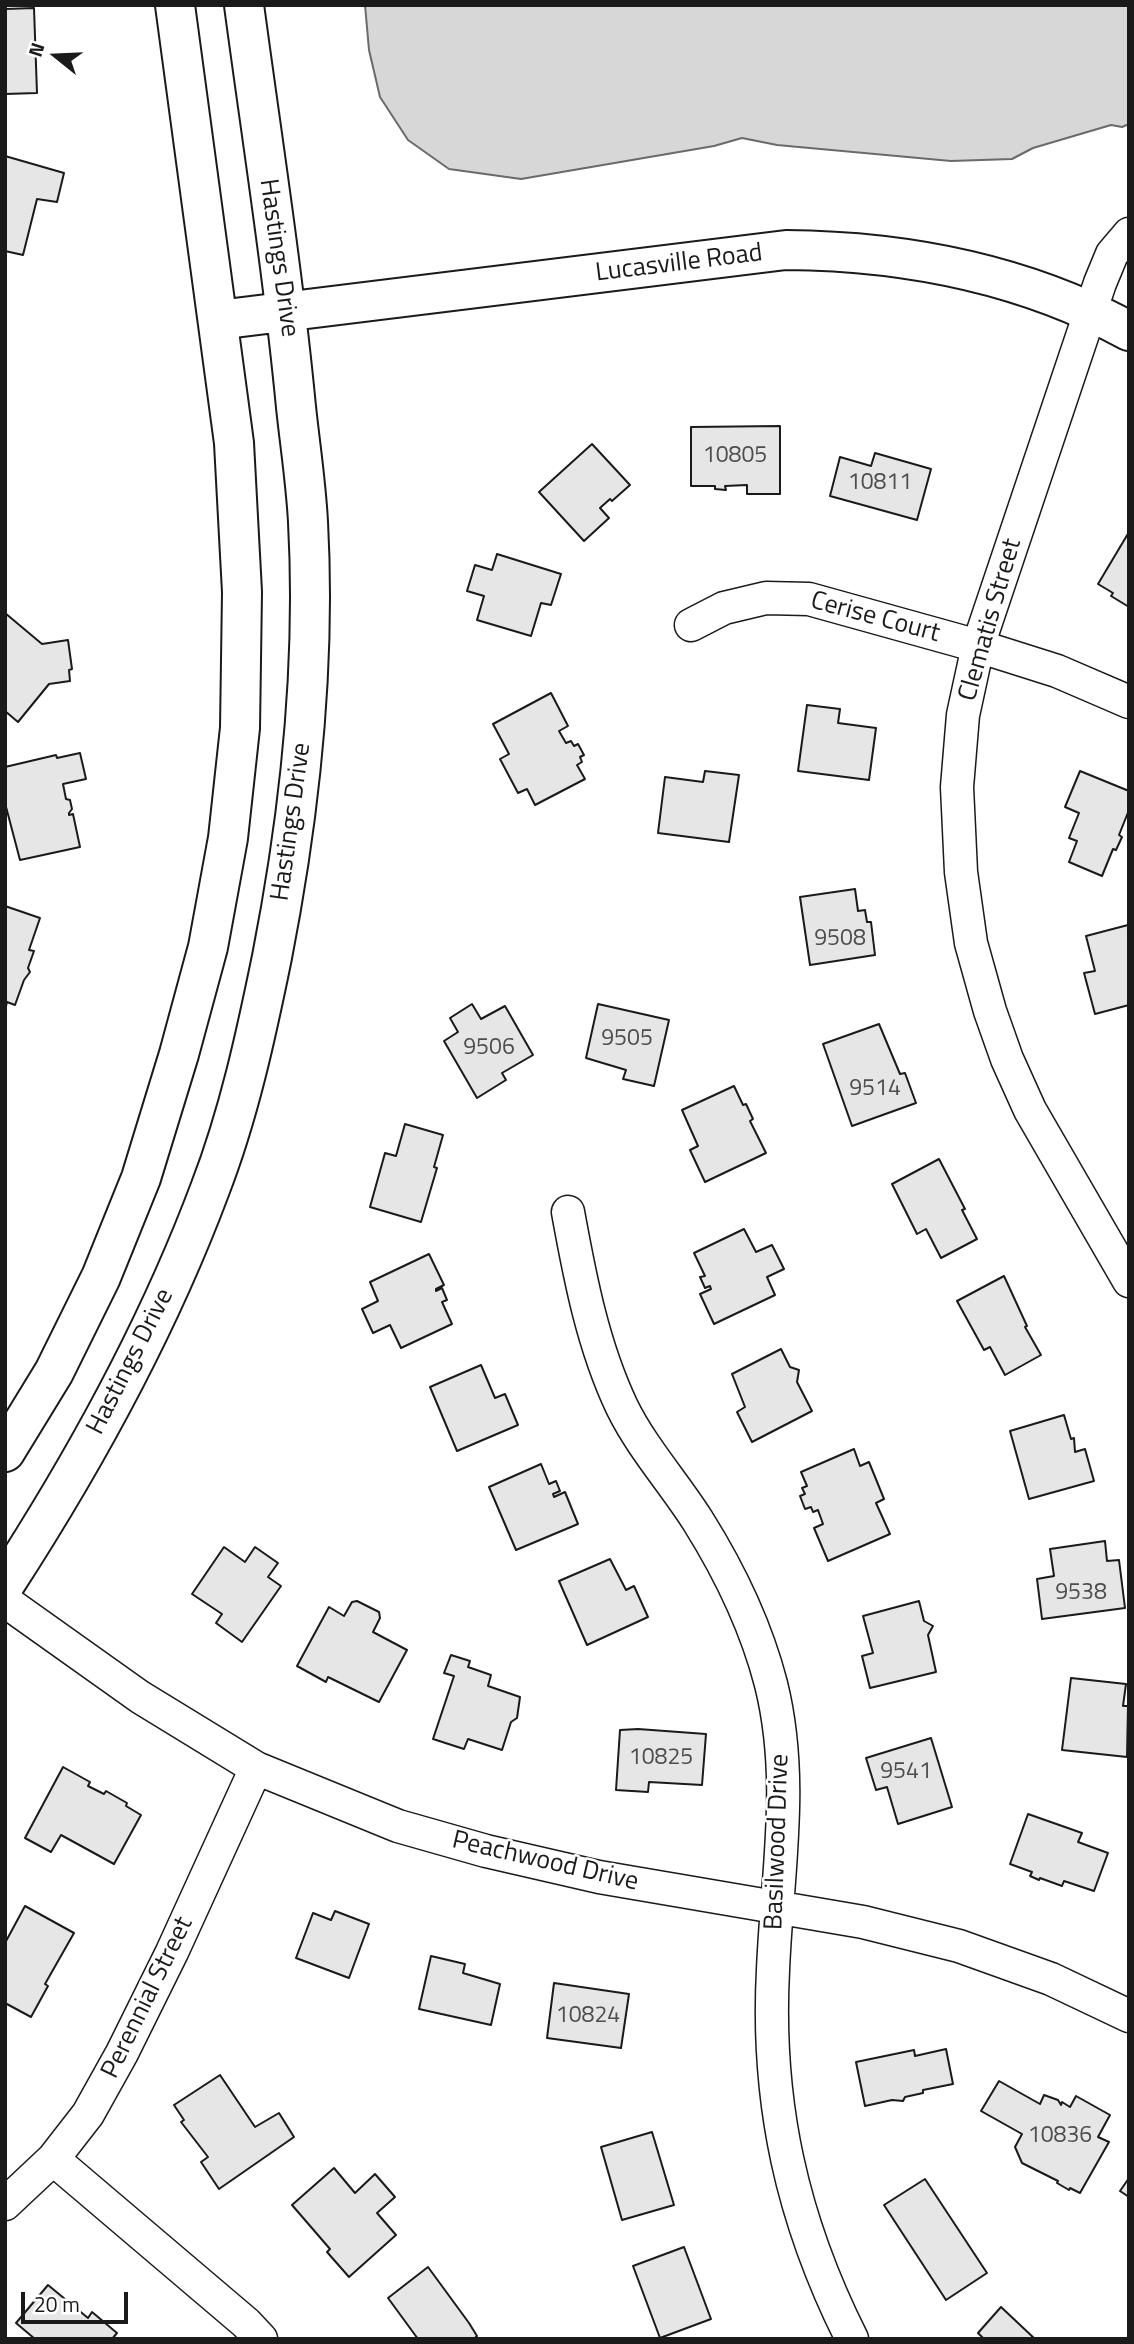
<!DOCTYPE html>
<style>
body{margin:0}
#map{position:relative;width:1134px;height:2344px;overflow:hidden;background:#fff;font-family:"Titillium Web",sans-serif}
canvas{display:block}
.frame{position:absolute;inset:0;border:7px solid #1a1a1a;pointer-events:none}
.north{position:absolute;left:21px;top:21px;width:70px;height:70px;-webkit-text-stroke:5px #fff;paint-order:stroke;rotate:288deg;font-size:19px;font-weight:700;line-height:28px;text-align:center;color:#1a1a1a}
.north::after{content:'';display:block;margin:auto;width:24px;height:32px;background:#1a1a1a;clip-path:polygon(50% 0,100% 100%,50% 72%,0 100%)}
.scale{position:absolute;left:21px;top:2292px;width:107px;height:32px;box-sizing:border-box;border:4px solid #1a1a1a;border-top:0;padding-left:9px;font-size:21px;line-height:24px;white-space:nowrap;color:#1a1a1a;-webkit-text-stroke:5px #fff;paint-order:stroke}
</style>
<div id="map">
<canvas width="1134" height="2344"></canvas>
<div class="frame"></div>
<div class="north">N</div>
<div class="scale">20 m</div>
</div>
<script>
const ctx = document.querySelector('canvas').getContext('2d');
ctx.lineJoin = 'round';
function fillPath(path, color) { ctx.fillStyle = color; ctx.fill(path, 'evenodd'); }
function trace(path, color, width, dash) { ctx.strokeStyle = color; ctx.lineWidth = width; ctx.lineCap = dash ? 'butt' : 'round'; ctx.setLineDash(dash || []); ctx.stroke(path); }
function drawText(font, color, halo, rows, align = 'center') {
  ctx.font = font + ' "Titillium Web",sans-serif'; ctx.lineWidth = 5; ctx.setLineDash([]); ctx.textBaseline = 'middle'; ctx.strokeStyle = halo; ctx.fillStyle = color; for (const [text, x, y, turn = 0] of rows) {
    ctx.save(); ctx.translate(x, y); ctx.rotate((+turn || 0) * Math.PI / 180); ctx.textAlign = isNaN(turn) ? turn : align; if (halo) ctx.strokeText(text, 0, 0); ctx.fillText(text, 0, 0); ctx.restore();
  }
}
const water = new Path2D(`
 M365,5h764v119l-7,3 -11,-2 -78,23 -21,11 -61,2 -174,-16 -35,-7 -28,8 -193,33 -72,-10 -41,-29 -28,-43 -11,-47z`);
const building = new Path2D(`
 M34,8l3,85 -32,1v-85z
 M5,156l59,17 -7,29 -20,-3 -14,56 -18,-4z
 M780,426v68h-33v-9l-22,1 1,4 -11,-1v-3h-24v-59z
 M592,444l38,41 -18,16 -2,-2 -10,9 9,10 -25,23 -45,-49z
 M875,453l56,16 -14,51 -87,-24 10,-39 31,9z
 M1129,532v75l-18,-11 2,-3 -15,-9z
 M497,554l64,20 -10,31 -10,-2 -10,33 -54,-16 7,-24 -17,-5 8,-26 17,5z
 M5,613l37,31 26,-4 4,29 -3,1 1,11 -21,3 -31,38 -13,-11z
 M551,693l17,33 -9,5 7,12 5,-2 3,5 4,-2 6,11 -4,2 2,5 -5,3 8,14 -50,26 -8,-16 -9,4 -18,-34 9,-5 -16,-30z
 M807,705l33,4 -2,14 38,5 -7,52 -71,-9z
 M80,753l6,26 -23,5 3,15 4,1 2,9 -3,4v2l4,-1 7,33 -60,13 -15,-57v-36l51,-12 1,3z
 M705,771l34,4 -10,67 -71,-9 7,-56 38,5z
 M1080,771l49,20v19l-10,25 3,2 -6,13 -3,-1 -11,27 -33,-14 8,-21 -8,-3 10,-25 -14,-6z
 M855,889l3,22 7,-1 2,12h4l4,33 -65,10 -10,-68z
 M5,906l35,12 -11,32 5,1 -6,17 2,4 -6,8 -9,25 -8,-3 -1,4z
 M1128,925l1,80 -34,9 -11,-41 11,-2 -9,-35z
 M472,1004l9,15 24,-13 28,49 -31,18 4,7 -29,18 -33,-57 14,-9 -8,-14z
 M598,1004l71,16 -15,66 -31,-7 3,-9 -40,-12z
 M879,1024l21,50 5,-1 11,30 -64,23 -29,-82z
 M734,1086l9,19 3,-1 7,15 -3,2 16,32 -61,29 -15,-32 8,-4 -16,-36z
 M405,1124l38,11 -9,32 3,1 -16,54 -51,-15 15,-54 11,3z
 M939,1159l26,50 -3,1 15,29 -36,19 -15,-29 -9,5 -25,-50z
 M744,1229l12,23 16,-7 12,24 -17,8 8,18 -61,29 -14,-30 11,-5 -1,-3 -5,2 -5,-11 5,-1 -11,-23z
 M429,1254l15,31 -8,4v2l6,-3 5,12 -5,2 10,22 -51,24 -11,-23 -17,8 -11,-24 16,-8 -8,-19z
 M1004,1276l23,50 -2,1 16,28 -36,20 -15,-28 -6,3 -27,-49z
 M781,1349l9,18 9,3 -2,12 15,29 -60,31 -15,-30 8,-5 -13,-33z
 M481,1365l14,33 10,-4 13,31 -61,26 -27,-64z
 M1064,1415l7,24 3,-1 1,14 10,-3 9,32 -65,18 -19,-68z
 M854,1449l6,17 9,-4 15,37 -8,4 14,31 -62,27 -14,-33 9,-4 -5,-14 -5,2 -2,-5 -6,2 -5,-13 5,-2 -3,-6 5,-2 -6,-14z
 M541,1464l8,20 7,-3 4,10 -7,3 1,3 11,-5 13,32 -62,26 -27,-63z
 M1105,1541l2,20 12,-1 6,48 -83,11 -5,-40 17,-3 -4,-27z
 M224,1547l21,15 10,-15 23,16 -10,14 13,9 -39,56 -26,-19 6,-9 -30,-20z
 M610,1559l16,31 8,-4 14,31 -61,28 -28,-64z
 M357,1601l22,11 1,6 -7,14 34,18 -28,52 -51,-25 -2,5 -29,-16 32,-59 15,9 8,-14z
 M919,1601l5,20 9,5 -5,9 8,37 -66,16 -8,-32 11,-3 -10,-37z
 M451,1655l19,6 -2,6 23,8 -3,11 32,11 -3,21 -6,4 -9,28 -34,-11 -4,10 -31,-10 21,-63 -10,-3z
 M1071,1678l55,6 -3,22h5l-1,51 -65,-7z
 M638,1729l68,5 -4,51 -53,-3 -1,10 -32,-2 4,-60z
 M931,1738l21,69 -54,17 -11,-37 -11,3 -10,-32z
 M63,1767l27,15 -2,4 16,8 2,-3 21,12 -1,3 15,9 -27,49 -53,-29 -10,17 -26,-14z
 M1028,1814l54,19 -4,9 30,11 -14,38 -30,-10 -2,5 -22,-8 -1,2 -9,-4 2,-4 -22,-8z
 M25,1906l49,27 -29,51 3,2 -17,31 -26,-14v-60z
 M335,1911l34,13 -20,54 -53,-20 17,-45 18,7z
 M431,1956l34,8 -2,9 37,11 -9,41 -72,-16z
 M554,1983l75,11 -8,54 -74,-10z
 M946,2049l7,35 -30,6v3l-18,4 -2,4 -11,-1 -27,6 -9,-44 58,-12 1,6z
 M220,2075l35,52 24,-14 15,24 -75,52 -18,-27 7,-5 -27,-35 3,-2 -10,-15z
 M999,2081l41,23 4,-9 14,5 3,5 1,-3 8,5 6,-11 34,19 -12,22 11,5 -29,51 -10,-5 -1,2 -12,-7 1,-2 -36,-18 -7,-16 7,-13 -41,-23z
 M652,2132l22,73 -52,15 -21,-73z
 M334,2168l21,25 20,-19 20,23 -18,16 19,22 -47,42 -22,-25 3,-3 -38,-44z
 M1129,2178v19l-9,-6z
 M925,2179l62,94 -41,27 -62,-95z
 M684,2247l27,72 -51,19 -27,-72z
 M428,2267l41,56 8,13 -3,3h-56l-30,-41z
 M48,2285l40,33 4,-6 25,21 -5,6h-77l-19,-16z
 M1001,2307l34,32h-51l-6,-6z`);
const minor = new Path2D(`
 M1129,234l-17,20 -12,29 -122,363 -15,69 -6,72 4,85 10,71 19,68 17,48 23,51 99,171
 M691,625l33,-17 42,-10 43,1 169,47 79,25 72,31
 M568,1212c12,66 25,134 54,195 20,41 52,76 76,114 32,51 58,105 73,163 24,96 6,189 2,286 -7,133 19,250 79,369
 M5,1601l135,96 116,71 142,58 88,25 113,26 264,45 96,24 92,33 78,37
 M53,2159l193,164 15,16
 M5,2204l48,-45 35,-45 34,-61 50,-101 84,-184`);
const tertiary = new Path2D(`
 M218,320l568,-70c118,1 238,24 343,81
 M5,1452l49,-80 47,-95 40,-99 38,-124 29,-107 20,-109 12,-110 2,-136 -8,-149 -59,-438
 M5,1584c81,-125 153,-256 205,-395 29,-75 46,-154 62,-232 28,-143 44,-289 36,-435 -2,-39 -8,-77 -12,-115 -13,-135 -34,-268 -52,-402`);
const numberNames = [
 ["10805",735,456],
 ["10811",880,483],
 ["9508",840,939],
 ["9505",627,1039],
 ["9506",489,1048],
 ["9514",875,1089],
 ["9538",1081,1593],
 ["10825",661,1758],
 ["9541",906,1772],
 ["10824",588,2016],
 ["10836",1060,2136]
];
const streetNames = [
 ["Hastings Drive",278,258,82],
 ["Lucasville Road",679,264,-7],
 ["Cerise Court",875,618,15],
 ["Clematis Street",991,620,-74],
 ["Hastings Drive",292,822,-82],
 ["Hastings Drive",131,1362,-63],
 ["Basilwood Drive",778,1842,-88],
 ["Peachwood Drive",545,1862,13],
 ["Perennial Street",148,1998,-64]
];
fillPath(water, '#d7d7d7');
trace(water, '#6a6a6a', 2);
fillPath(building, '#e6e6e6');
trace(building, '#1a1a1a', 2);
trace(minor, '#1a1a1a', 35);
trace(tertiary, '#1a1a1a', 42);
trace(minor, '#fff', 32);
trace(tertiary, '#fff', 38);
drawText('23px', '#4d4d4d', null, numberNames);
drawText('26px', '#1a1a1a', '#fff', streetNames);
</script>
